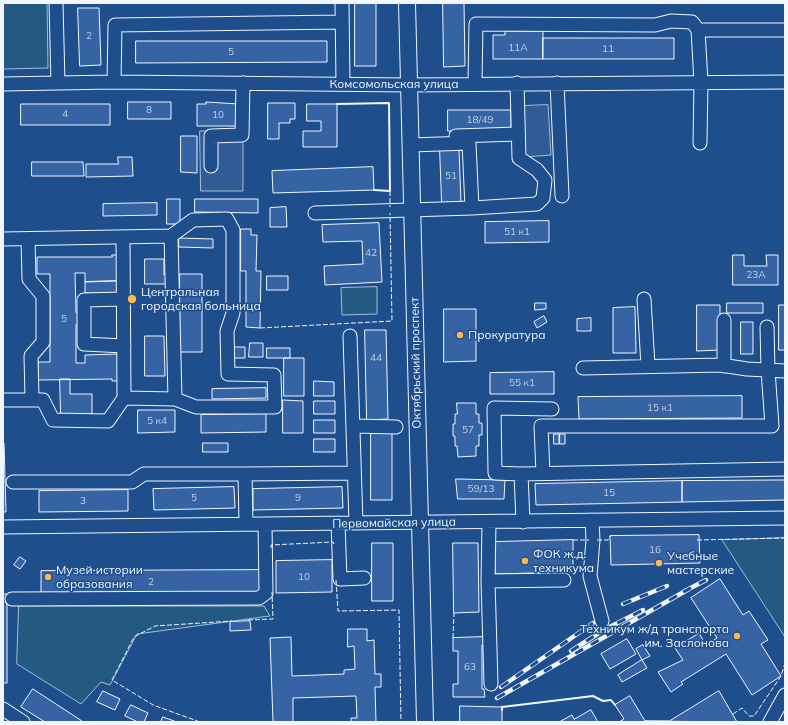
<!DOCTYPE html>
<meta charset="utf-8">
<style>
body{margin:0}
#map{position:relative;width:788px;height:725px;overflow:hidden;background:#1f4e8c;font-family:Mulish,sans-serif}
canvas{display:block}
.frame{position:absolute;inset:0;border:4px solid #f2f6ff;pointer-events:none}
</style>
<div id="map">
<canvas width="788" height="725"></canvas>
<div class="frame"></div>
</div>
<script>
const ctx = document.querySelector('canvas').getContext('2d');
ctx.lineJoin = 'round';
function fillPath(path, color) { ctx.fillStyle = color; ctx.fill(path, 'evenodd'); }
function trace(path, color, width, dash) { ctx.strokeStyle = color; ctx.lineWidth = width; ctx.lineCap = dash ? 'butt' : 'round'; ctx.setLineDash(dash || []); ctx.stroke(path); }
function drawText(font, color, halo, rows, align = 'center') {
  ctx.font = font + ' Mulish,sans-serif'; ctx.lineWidth = 3; ctx.setLineDash([]); ctx.textBaseline = 'middle'; ctx.strokeStyle = halo; ctx.fillStyle = color; for (const [text, x, y, turn = 0] of rows) {
    ctx.save(); ctx.translate(x, y); ctx.rotate((+turn || 0) * Math.PI / 180); ctx.textAlign = isNaN(turn) ? turn : align; if (halo) ctx.strokeText(text, 0, 0); ctx.fillText(text, 0, 0); ctx.restore();
  }
}
const green = new Path2D(`
 M3,3h44l1,65 -45,1z
 M377,287v27l-35,1 -1,-27z
 M785,538v99l-63,-97z
 M19,606h245l6,10 -133,18 -27,51 -9,-3 -20,22 -64,-40z`);
const parking = new Path2D(`
 M548,105l3,50 -26,2 -2,-51z
 M200,131h43v60h-42z`);
const building = new Path2D(`
 M355,3h21v63h-21z
 M443,3h21l1,63 -21,1z
 M78,8h21l2,57 -21,1z
 M537,28h6v31h-50v-24h12v-4h32z
 M543,38h131v21h-131z
 M136,41h191v21l-191,1z
 M128,102h43v17h-43z
 M206,102l33,2v22h-42v-22h9z
 M268,103h27v16h-5v4h-11v16h-11z
 M21,104h89v21h-89z
 M307,104h30v43h-34v-16h18v-10h-14z
 M448,110h63v21h-63z
 M181,136h16v37l-16,-1z
 M440,149h19l2,54h-19z
 M118,157h14l1,19 -47,1v-13h32z
 M32,162h51l1,14h-52z
 M373,167l1,23 -101,3 -1,-22z
 M167,199h13v25h-13z
 M195,199h63v14l-63,-1z
 M157,203v12l-54,1v-12z
 M286,207l1,20h-17v-19z
 M549,221v21l-64,1v-21z
 M379,223l3,59 -57,3 -1,-19 39,-2 -1,-23 -39,1 -1,-17z
 M241,229h10v6h6l-1,36h5l-1,57 -14,-1v-56h-5z
 M179,238l34,1v9l-34,-1z
 M112,255h5v26l-32,1v-9h-10l1,39 3,3v8l-3,2v38h9v-8l33,-1v27h-6v-2l-74,1v-18h12v-88h-13v-17h75z
 M733,255h11v11h23l-1,-11h12v30h-45z
 M145,259h19v16h4v9h-23z
 M180,274h22v78h-22z
 M267,276h21v14h-21z
 M117,281v12h-32v-11z
 M535,303h11v6l-11,1z
 M727,303h36v10h-36z
 M697,305h23v45l-23,1z
 M779,305h6v45h-6z
 M635,307l1,46h-23v-45z
 M444,309h32v52l-32,1z
 M544,316l3,6 -10,6 -3,-6z
 M591,318v13h-14v-12z
 M741,322h12v32h-12z
 M365,330h21l2,89 -21,1z
 M145,336h19l1,40h-20z
 M250,343h13v14h-14z
 M233,347h12v11h-12z
 M267,348h23v10h-23z
 M284,358h20v38h-20z
 M554,372v22h-64v-21z
 M60,379h10v15h22v20h-31z
 M314,381l20,1v14h-20z
 M266,388v10l-54,1v-10z
 M742,396v22l-163,1 -1,-22z
 M283,400l20,1v32h-20z
 M314,401h21v13h-21z
 M457,403h19v11h3v9h3v12h-3v11h-3v10l-18,1 -1,-11h-2v-10h-2v-12h2v-10h2z
 M138,410h37v22l-37,1z
 M266,414v18l-65,1v-18z
 M314,420h21v13h-21z
 M371,431h21v69h-21z
 M554,434h5v10h-5z
 M560,434h5v10h-5z
 M314,439h21v13h-21z
 M3,443h1l2,69h-3z
 M203,443h25v9h-25z
 M456,479l49,1 -1,19h-46z
 M777,480h8v20l-103,2v-21z
 M682,481v21l-146,3 -1,-21z
 M234,487l1,21 -81,2 -1,-21z
 M342,487l1,21 -90,2v-21z
 M128,490v21l-89,1v-21z
 M699,535l1,28 -89,2 -1,-29z
 M573,540v32l-78,2 -1,-32z
 M372,543h21v58h-21z
 M453,543h25l1,69 -25,1z
 M20,557l6,4 -6,8 -6,-4z
 M332,560v32l-56,1v-32z
 M261,570v22l-220,1v-22z
 M720,579l23,36 6,-4 19,29 -7,4 20,32 -29,19 -26,-41 -45,28 2,2 -12,8 -13,-20 25,-12 -8,-12 24,-15 7,12 11,-7 -26,-40z
 M3,594h4v89h-4z
 M250,621l1,9 -21,1v-9z
 M348,629h19v12l7,-1 1,34h6v13h-6l1,35h-25v-4h6l-1,-22 -63,2v24h-20l-3,-84 21,-1 1,39 52,-2v-4l11,-1 -1,-23 -6,1z
 M484,637v8h-2v44h2l1,8h-32v-13h5v-33h-5v-13z
 M627,639l9,15 -26,15 -9,-15z
 M643,645l7,11 -8,4 -6,-11z
 M642,660l5,8 -25,14 -4,-7z
 M33,689l49,32 -1,1h-36l-24,-15z
 M103,691l17,8 -5,11 -18,-8z
 M719,691l18,31 -92,-1h24z
 M630,696l15,25 1,1h-27l5,-3 -9,-14z
 M131,705l17,8 -4,9h-6l-13,-6z
 M460,706l42,1v15h-42z
 M591,710l7,12h-39l13,-7 2,4z
 M163,717l14,5h-16z`);
const minor = new Path2D(`
 M56,3l2,80
 M342,3l1,81
 M698,30h87
 M114,82l1,-57 227,-3
 M475,83l1,-59 179,1 16,-4 21,1 6,8 3,52 -1,61
 M557,83l5,113
 M3,84l111,-2 295,3 376,-3
 M456,136l62,-2
 M411,145l58,-2 3,65
 M211,166v-30l31,-1 1,-52
 M315,213l157,-5 65,-4 6,-6 2,-18 -8,-10 -18,-12 -2,-75
 M171,236l22,-16 34,-1 6,11v83l-6,18 1,43 46,1 1,32h-79l-21,-8
 M123,237l1,161
 M3,239l168,-3 4,163 -51,-1 -16,23 -55,-1 -10,-20h-40
 M28,239l1,40 14,17v46l-12,14 1,43
 M123,299l-39,1v44l40,2
 M644,299l4,67
 M350,336l6,187
 M724,366v-46
 M583,368l138,-3 26,4 38,2
 M353,426l43,1
 M543,473l-2,-47h231l-4,-56 -1,-43
 M521,474l-26,-1 -1,-65 58,1
 M13,482h119l12,-8h101
 M592,520l1,20 -3,36 12,45
 M489,522l-1,59 3,103
 M523,522l-2,-48 264,-5
 M338,523l2,56 24,-1
 M246,524l-1,-50 109,-1
 M3,527l782,-9
 M488,581l76,-1
 M12,599l247,-1 7,-5 -1,-69
 M3,709l20,13
 M770,722l15,-27`);
const major = new Path2D(`
 M407,3l18,719`);
const rail = new Path2D(`
 M683,592l23,-12
 M623,604l44,-18
 M571,651l31,-20 41,-21
 M501,687l92,-64
 M497,698l192,-109`);
const fence = new Path2D(`
 M390,191v16
 M260,328l132,-7 -2,-108
 M573,540h16
 M597,540h11l2,-4
 M697,540l88,-2
 M271,548v-3l62,-3 1,2
 M336,580l2,31 61,-1 2,112
 M248,620l25,-1 -1,-27
 M453,638l1,-25
 M733,714l9,-6 7,8h5l27,-40 4,-13
 M200,722l-47,-17 -41,-25 22,-43 21,-11 77,-5`);
const wall = new Path2D(`
 M337,104l52,-1 1,88 -16,-1
 M502,710v-3l91,-11 10,5 8,-1 4,5`);
const markers = [
 [132,299,5,"#ffb74d"],
 [460,335,4,"#ffb74d"],
 [525,561,4,"#ffb74d"],
 [659,563,4,"#ffb74d"],
 [48,577,4,"#ffb74d"],
 [737,636,4,"#ffb74d"]
];
const numberNames = [
 ["2",89,36],
 ["11А",518,48],
 ["11",608,49],
 ["5",231,52],
 ["8",149,110],
 ["4",65,114],
 ["10",218,115],
 ["18/49",480,120],
 ["51",451,176],
 ["51 к1",517,232],
 ["42",371,253],
 ["23А",756,275],
 ["5",64,319],
 ["44",376,358],
 ["55 к1",522,383],
 ["15 к1",660,408],
 ["5 к4",157,421],
 ["57",468,430],
 ["59/13",481,489],
 ["15",609,493],
 ["5",194,498],
 ["9",298,498],
 ["3",83,501],
 ["16",655,550],
 ["10",304,577],
 ["2",151,582],
 ["63",470,667]
];
const streetNames = [
 ["Комсомольская улица",394,84],
 ["Октябрьский проспект",416,363,-91],
 ["Первомайская улица",394,523,-1]
];
const poiNames = [
 ["Центральная",141,292],
 ["городская больница",141,306],
 ["Прокуратура",468,335],
 ["ФОК ж.д.",533,554],
 ["техникума",533,568],
 ["Учебные",667,556],
 ["мастерские",667,570],
 ["Музей истории",56,570],
 ["образования",56,584],
 ["Техникум ж/д транспорта",729,629,"right"],
 ["им. Заслонова",729,643,"right"]
];
fillPath(green, '#245a82');
trace(green, '#a8bbd7', 1);
fillPath(parking, '#305b95');
trace(parking, '#a8bbd7', 1);
fillPath(building, '#3563a3');
trace(building, '#f2f6ff', 1);
trace(minor, '#f2f6ff', 15);
trace(major, '#f2f6ff', 18);
trace(minor, '#1f4e8c', 13);
trace(major, '#1f4e8c', 16);
trace(rail, '#f2f6ff', 4.5);
trace(rail, '#1f4e8c', 3, [9]);
trace(fence, '#f2f6ff', 1, [5, 2]);
trace(wall, '#f2f6ff', 2);
for (const [x, y, r, color] of markers) { const dot = new Path2D(); dot.arc(x, y, r, 0, 2 * Math.PI); ctx.fillStyle = color; ctx.fill(dot); trace(dot, '#1f4e8c', 1.5); }
drawText('10px', '#c3d1e8', null, numberNames);
drawText('12px', '#f2f6ff', '#1f4e8c', streetNames);
drawText('12px', '#f2f6ff', '#1f4e8c', poiNames, 'left');
</script>
